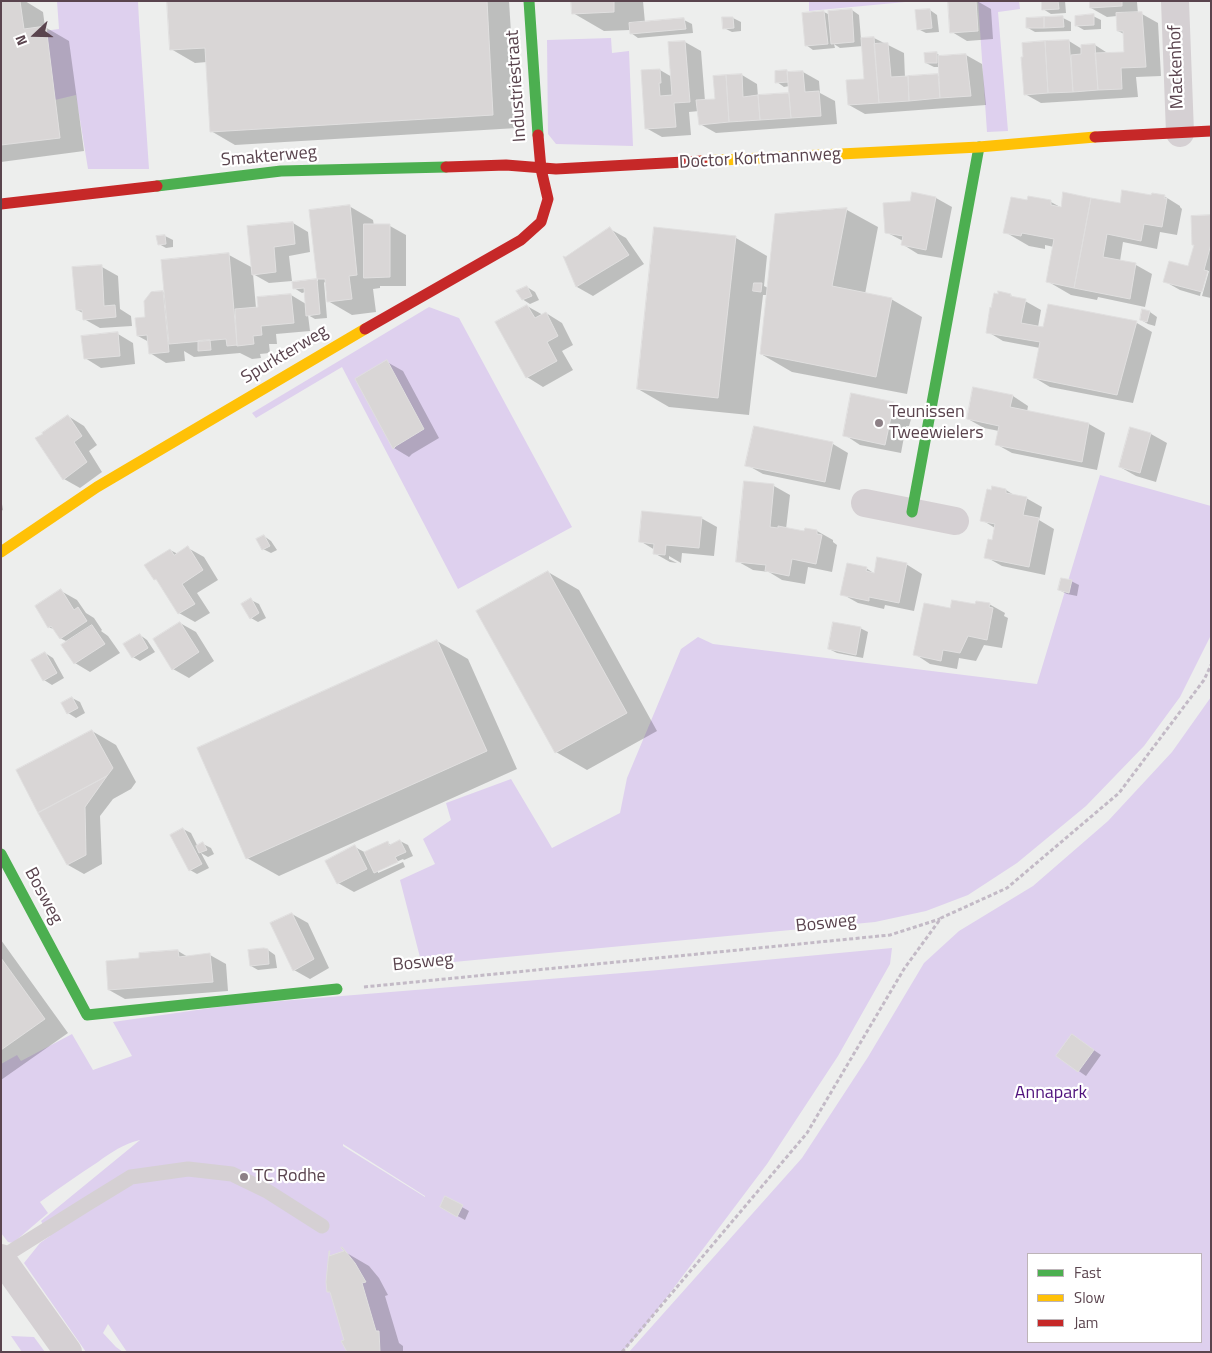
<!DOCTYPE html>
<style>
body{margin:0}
#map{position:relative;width:1212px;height:1353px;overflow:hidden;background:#edeeed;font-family:"Titillium Web",sans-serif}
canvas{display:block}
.frame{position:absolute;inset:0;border:2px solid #5a444e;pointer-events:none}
.legend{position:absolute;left:1027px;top:1253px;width:175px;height:90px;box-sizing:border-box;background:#fff;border:1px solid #bdb4b8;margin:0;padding:6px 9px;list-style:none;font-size:15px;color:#5a444e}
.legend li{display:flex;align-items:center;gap:10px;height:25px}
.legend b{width:25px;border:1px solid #bdb4b8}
.north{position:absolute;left:10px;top:10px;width:50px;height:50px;-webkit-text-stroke:4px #fff;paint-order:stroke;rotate:249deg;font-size:14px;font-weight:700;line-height:20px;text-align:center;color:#5a444e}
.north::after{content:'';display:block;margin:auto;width:18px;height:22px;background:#5a444e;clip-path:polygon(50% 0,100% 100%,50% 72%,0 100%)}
</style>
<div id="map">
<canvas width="1212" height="1353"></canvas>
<div class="frame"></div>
<ul class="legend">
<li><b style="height:6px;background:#4caf50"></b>Fast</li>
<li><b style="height:6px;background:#ffc107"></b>Slow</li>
<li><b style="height:6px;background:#c62828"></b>Jam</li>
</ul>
<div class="north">N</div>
</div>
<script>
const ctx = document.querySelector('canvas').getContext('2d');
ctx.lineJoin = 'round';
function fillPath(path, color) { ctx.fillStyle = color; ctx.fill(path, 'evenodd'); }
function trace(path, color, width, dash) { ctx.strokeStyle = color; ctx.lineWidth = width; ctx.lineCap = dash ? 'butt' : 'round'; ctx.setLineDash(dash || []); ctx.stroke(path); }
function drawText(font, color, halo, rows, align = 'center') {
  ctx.font = font + ' "Titillium Web",sans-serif'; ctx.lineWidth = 4.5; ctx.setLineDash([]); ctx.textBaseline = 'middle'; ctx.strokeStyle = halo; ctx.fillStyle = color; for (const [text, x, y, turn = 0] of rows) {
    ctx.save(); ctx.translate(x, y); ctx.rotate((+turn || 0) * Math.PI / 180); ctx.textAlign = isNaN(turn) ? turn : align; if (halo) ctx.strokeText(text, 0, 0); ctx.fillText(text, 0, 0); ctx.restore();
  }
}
const green = new Path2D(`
 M57,1h81l1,20 10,148h-61l-12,-74 -21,5 -11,-69 15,-2z
 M809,1h107l-107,10z
 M978,1h41l1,8 -22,3 10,119 -21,1z
 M611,38l1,15 17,-2 4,95 -77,-2 -8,-10 -1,-94z
 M429,307l30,11 113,209 -114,62 -116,-222 -86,51 -4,-5z
 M1100,475l111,31v129l-31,62 -36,49 -58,60 -69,57 -49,32 -42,16 -51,11 -453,43 -22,-85 35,-16 -12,-25 28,-19 -5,-17 65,-24 41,69 68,-35 7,-35 54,-129 17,-12 15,7 324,40z
 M1211,697v655h-582l173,-194 66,-101 56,-94 35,-32 74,-45 75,-65 64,-69zM1028,1254h173v88h-173z
 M892,948l-2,16 -52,92 -71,108 -128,170 -17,18h-495l-19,-28 -5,9 13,14 7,5h-37l-62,-89 16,-20 10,-7 -9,-15 99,-81c-15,3 -30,13 -42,22 -20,13 -39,26 -58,40l8,11 -35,30 -5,-1 -7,-9v-169l16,-9 4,6 51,-27 21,36 39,-14 -19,-34 119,-17 427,-35zM343,1144l82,52v1l-82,-51z
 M11,1336l23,1 11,15h-23z`);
const shadow = new Path2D(`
 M1,1h24l18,11 2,15 24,14 15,110 -83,11z
 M168,1h341l8,127 -282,17 -24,-14 -4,-69 -12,1 -24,-14z
 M572,1h71l2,22 39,-3 8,4 1,9 -55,5 -7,-5 -1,-3 -26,1 -31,-18z
 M962,1h15l14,8 2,30 -26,2 -15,-9z
 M1043,1h22l1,12 -15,1 -8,-5z
 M1091,1h54l-8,1 1,12h4l16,9 3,53 -25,1 2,20 -97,6 -16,-9 44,-53 13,8 13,-4 14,9 16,-1 -1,-19 -6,-3 -1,-15 -10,1 -16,-9z
 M852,10l7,5 2,24 13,-1 30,15 1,25 36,-2 -1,-9h-6l-8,-4 10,-10 6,4 24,-2 16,9 4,41 -121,9 -16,-9 16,-25 -2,-34 -23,2 -6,-4 1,4 -22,2 -7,-5 -3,-31 21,-2 6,3z
 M930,10l7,5 2,17 -13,1 -8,-4z
 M1093,16l8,4v9l-17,1 -7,-4z
 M723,18h10l8,4v9l-9,1 -8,-4z
 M1063,18l8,4v9l-36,1 -7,-4z
 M685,42l16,9 4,50 11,-1 26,-25 15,9 1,13 31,-3v-8l-5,1 -7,-5 10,-11 3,2 13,-1 16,9 1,12 15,8 2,23 -121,9 -16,-9 -1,-13 -10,1 2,23 -29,2 -16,-9 14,-58 12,7z
 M913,193l23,5 16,9 -10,51 -24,-4 -16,-10 1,-3 -17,-9 25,-30z
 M1164,196l16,10v1l2,2 -5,26 -17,-3 -3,17 -34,-7 -3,19 16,4 16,9 -7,33 -47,-10 -1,3 -26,-5 -24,-14 7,-34 -9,-2v4l-16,-3 -24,-14 23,-30h23l11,6 59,-3 31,-8z
 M349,206l24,14 1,6h16l16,9v51h-26v2l-7,1 3,23 -24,3 -24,-14 -1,-17 -3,-2 3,36 -12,1 -7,-4 2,16 -34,3 1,10h-8l1,9 -10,1 1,4 -9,1 -12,-6 -46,4 -10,-6 1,10 -19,2 -16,-10 -1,-11 -11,-6 9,-18 16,-26 2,1 64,-38 24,13 40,-45 15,9 2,20 -21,4 3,25 -23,2 -16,-9 3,34h3l-1,-10 33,-3 15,9 -1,-12 -3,1 -8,-5v-5l24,-2 -8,-70z
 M847,210l31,17 -13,67 26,5 31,18 -15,77 -115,-22 -31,-18 6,-59h-4l-14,120 -80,-8 -31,-18 98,-151 31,18 -3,30 4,2 8,-73z
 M1211,216v82l-9,-2 7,-25h-3l-6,25 -20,-6 -16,-9 25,-13z
 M610,229l16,9 18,26 -51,32 -16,-9 -12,-29z
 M165,236l8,4v7l-7,1 -7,-4z
 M102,267l16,9 2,33 11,7 1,10 -32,2 -16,-9 -1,-6 -6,-3z
 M527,287l8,5 4,8 -9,4 -8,-5z
 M999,293l11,2 8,4 7,2 16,9 -3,17 99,-4 15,9 -19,71 -83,-16 -15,-9 5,-30 -37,-7 -15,-9z
 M527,306l16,9 3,-2 16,10 11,22 -11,6 11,19 -30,17 -16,-10z
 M1150,312l7,5 -2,9 -7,-2 -7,-4z
 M118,334l15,9 2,21 -34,4 -16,-10z
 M387,362l16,9 36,67 -27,16 -3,3 -15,-9z
 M974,389l39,7 15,10 -1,6 62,12 16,9 -8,37 -85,-17 -16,-9 3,-13 -15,-3 -16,-9z
 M893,403l16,9v2l3,2 -3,10h-3l-5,27 -41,-8 -15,-10z
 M68,416l16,10 13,19 -8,6 13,21 -22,16 -16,-9z
 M1131,428l20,6 16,9 -11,39 -20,-6 -16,-9z
 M833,444l15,9 -8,37 -77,-16 -16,-9z
 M745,483l29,3 16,9 -4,34 19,4 1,-4 11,2 16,9v2l4,3 -5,27 -24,-5 -3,17 -23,-4 -13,-8 -16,-2 -16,-9z
 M993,487l13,3 11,7 9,1 16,9 -3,13 15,9 -9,46 -43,-9 -16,-9 7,-16 2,-13 -13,-8z
 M1,498l2,12 -2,1z
 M701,518l16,9 -3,29 -32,-3 -1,10 -12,-7v3l8,4 -7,-1 -16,-9 1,-3 -15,-9z
 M264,536l7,5 6,9 -6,3 -8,-4z
 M188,548l16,9 14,23 -21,13 13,20 -15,9 -16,-9 -19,-31 -5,-3 15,-29 8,4z
 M906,564l16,10 -8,37 -29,-6 -1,4 -26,-6 -16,-9 24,-26 9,6z
 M548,572l31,18 78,141 -70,39 -31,-18z
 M1071,581l8,4 -2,11 -10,-2 -8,-4z
 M61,591l16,9 9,13 8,5 8,12 -1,1 7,5 12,17 -30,19 -15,-9 -7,-21 -8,-4 -5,-8 -6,-3z
 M251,600l8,4 7,14 -8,4 -7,-4z
 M989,604l16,9 -1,3 4,2 -6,30 -18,-3 -8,16 -17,-3 -2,11 -27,-5 -15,-10 36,-45z
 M180,623l16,9 18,29 -25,17 -16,-9z
 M860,628l8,4 -5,26 -26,-5 -8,-4z
 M140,635l7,5 8,12 -15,9 -7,-4z
 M437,641l31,18 49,110 -238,107 -32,-18z
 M45,653l8,5 11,20 -12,7 -8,-5 -11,-20z
 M72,698l8,4 5,11 -9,5 -8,-5 -5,-10z
 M92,731l24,14 20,37 -5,7 -18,10 -13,17 2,48 -18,10 -16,-9z
 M183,829l8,4 7,14 5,-3 8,4 3,6 -6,3 -7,-4 8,15 -12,6 -7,-4z
 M400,841l8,4 5,11 -9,4 -1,-1 -25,11v3l25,-11 2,5 -51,25 -16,-9 17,-36 11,6 21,-10 5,2z
 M292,914l16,9 21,45 -19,11 -16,-9z
 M1,940l67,93 -67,47z
 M268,950l7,5 2,13 -19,2 -7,-4z
 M178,951l10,6 22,-2 16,9 2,27 -103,8 -16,-9 31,-31z
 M1072,1035l29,20 -15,21 -29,-20z
 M446,1198l23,13 -4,9 -24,-13z
 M345,1252l24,14 10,12 9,17 -3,1 14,47 4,3v6h-55l-16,-58 -4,-3z`);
const building = new Path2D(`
 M1,1h19l4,28 22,-3 14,112 -59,7z
 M167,1h320l6,114 -283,17 -5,-84 -35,2z
 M571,1h43v11l-42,2z
 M948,1h28l2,30 -28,2z
 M1042,1h16l1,8 -17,1z
 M1090,1h32v5l-32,2z
 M852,9l2,33 -23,2 -3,-33z
 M930,9l2,19 -15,2 -2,-20z
 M824,11l4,33 -23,2 -3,-33z
 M1142,12l4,55 -25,1 1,21 -24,1 -3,-37 29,-1 -1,-21h-6l-1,-18z
 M1094,14v11l-19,1v-10z
 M1063,16l1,11 -20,1v-11z
 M722,17h11l1,11 -11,1z
 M1044,17v11h-18v-10z
 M684,18l2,11 -56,5 -1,-11z
 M874,37l5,66 -31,2 -2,-25 18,-1 -3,-41z
 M1069,40l4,52 -25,1 -3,-52z
 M685,41l5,61 -16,1 2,24 -31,2 -4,-59 19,-1 1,14h-2l1,13 12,-1 -4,-53z
 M1045,41l3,52 -24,2 -3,-38h2l-1,-14z
 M888,43l3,34 17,-1 1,25 -30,2 -5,-59z
 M1095,44l3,46 -25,2 -2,-37 10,-1v-9z
 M937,52v11h-12l-1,-10z
 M966,54l5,42 -31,2 -2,-42z
 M787,70l1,12 -13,1v-12z
 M803,71l2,21 14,-1 2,25 -30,2 -4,-46z
 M742,74l1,23 15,-2 2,25 -31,2 -3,-47z
 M938,74l2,24 -31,3 -1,-25z
 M726,75l3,47 -30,3 -3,-25 19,-1 -2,-23z
 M789,93l2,25 -31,2 -2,-25z
 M1122,190l29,5 1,-2 13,2 -1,3h3l-5,29 -18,-3 -3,17 -34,-7 -4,23 33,6 -6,36 -56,-11 17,-90 29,5z
 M912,192l24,5 -10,53 -25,-5 2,-9 -18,-3 -2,-30 27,-2z
 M1063,192l28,6 -17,90 -28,-6 8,-43 -32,-6 -1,3 -18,-3 8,-36 16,3 1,-4 23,4v5l10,2z
 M350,205l7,70 -8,1 3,23 -25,3 -2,-23h-8l-8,-69z
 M847,208l-15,78 60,12 -16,79 -116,-23 15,-140z
 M1211,215v29l-7,26 4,1 -6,21 -39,-10 6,-21 19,5 6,-21h-2l-1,-29z
 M293,222l2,22 -21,3 2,25 -24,3 -5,-49z
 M364,224h26v53l-26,1z
 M610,227l19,28 -53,32 -13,-31 2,1z
 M654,227l82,9 -18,162 -81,-9z
 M165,235l1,9 -8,1 -2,-9z
 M229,253l8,92 -10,1 -1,-7 -57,5 -8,-84z
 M102,265l2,41 11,-1 1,12 -33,3 -1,-10h-6l-4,-43z
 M317,279l3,35 -14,2 -2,-28 -11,1 -1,-7z
 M754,283h8l-1,9 -8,-1z
 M527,286l5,10 -10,4 -6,-9z
 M163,291l6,61 -20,2 -2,-19 -10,1 -2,-18 10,-1 -1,-16 7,-9z
 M998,291l13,3 -1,2 16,3 -5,24 22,4 5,-23 89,17 -20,74 -84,-17 7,-36 -54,-9 4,-26 1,1 3,-15 4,1z
 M291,294l3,29 -33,3 1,9 -9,1 1,8 -17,2 -2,-37 23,-2 -1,-10z
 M527,305l8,13 11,-6 12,24 -11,6 10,19 -31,17 -31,-56z
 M1142,309l8,2 -3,11 -7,-2z
 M118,332l2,24 -36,3 -3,-23z
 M210,340l1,10 -13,1v-10z
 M387,360l37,69 -28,17 -3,3 -38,-70z
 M973,387l40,8 -3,12 79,16 -7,39 -87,-17 4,-19 -32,-7z
 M851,393l43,9 -1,3h3l-3,13 -2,-1 -6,28 -42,-9z
 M68,415l14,21 -8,6 13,20 -24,18 -28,-42 8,-4 -1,-1z
 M754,426l79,16 -8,40 -80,-16z
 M1130,427l21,6 -11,40 -21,-6z
 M744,481l30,3 -4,43 8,1v-2l26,5 1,-3 12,2v4l5,1 -6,29 -24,-5 -3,17 -24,-5 1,-6 -30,-3z
 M992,486l14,3v4l21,4 -4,18 16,3 -10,49 -45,-9 4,-19 4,1 3,-16 -15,-3 7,-32 4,1z
 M642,511l60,6 -3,31 -33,-3 -1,10 -12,-1 1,-10 -15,-2z
 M264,535l6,11 -8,4 -6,-11z
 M188,546l15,24 -21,14 13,20 -17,10 -22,-35 -2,1 -10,-15 26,-16 4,6z
 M877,557l30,6 -8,40 -30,-6v4l-29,-6 7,-32 20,4 -1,4 8,2z
 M548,571l79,142 -72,40 -79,-142z
 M1061,578l11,2 -3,13 -11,-3z
 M61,589l13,21 4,-3 9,14 -27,18 -9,-13 -3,2 -13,-22z
 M251,598l8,15 -9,6 -9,-15z
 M952,600l23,4 1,-3 14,2 -1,4 4,1 -6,32 -19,-4 -8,17 -17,-3 -2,11 -28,-6 11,-52 26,5z
 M180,622l19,30 -27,18 -19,-31z
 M833,622l28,5 -5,28 -28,-6z
 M92,625l13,19 -31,20 -13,-19z
 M140,634l8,14 -16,10 -9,-14z
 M437,640l50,111 -241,108 -49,-111z
 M45,652l12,21 -14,8 -12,-21z
 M72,697l6,11 -11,6 -6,-11z
 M92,730l21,38 -6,8 -69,37 -22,-43z
 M107,776l-22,31 1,48 -19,10 -29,-52z
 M183,828l19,36 -13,7 -19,-36z
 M400,840l6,12 -11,5 3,5 -24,11 -10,-21 24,-11 1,4z
 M203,842l4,8 -8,3 -3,-7z
 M355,845l12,24 -30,15 -12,-23z
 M292,913l22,46 -21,12 -23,-48z
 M264,948l4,1 1,15 -19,2 -2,-16z
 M178,950l1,7 31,-4 3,29 -105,8 -2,-29 33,-3v-5z
 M1,958l44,61 -44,31z
 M1072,1034l22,16 -16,22 -22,-16z
 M445,1196l18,9 -6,12 -17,-10z
 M342,1247l13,16 11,19 -4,1 14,48h3l1,21h-33l-6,-11 3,-1 -14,-48h-3l-1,-10 3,-31h1l-1,5 15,-5 -3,-3z`);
const path = new Path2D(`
 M364,987l526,-52 50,-16
 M622,1352l185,-219 97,-164 37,-51 66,-30 112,-95 85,-113 7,-15`);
const lane = new Path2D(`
 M1,1258l86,-54 44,-27 57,-8 44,5 35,17 55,35`);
const street = new Path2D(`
 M1175,1l5,132
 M865,503l90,18
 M1,1258l67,94`);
const fast = new Path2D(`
 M529,1l9,134
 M157,186l124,-15 165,-4
 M912,512l67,-365
 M1,854l86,161 250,-26`);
const slow = new Path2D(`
 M702,161l277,-14 116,-10
 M1,552l96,-65 268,-158`);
const jam = new Path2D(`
 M1095,137l116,-6
 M446,167l60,-2 50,4 146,-8
 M1,204l156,-18
 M365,329l156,-89 20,-18 7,-23 -7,-30 -3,-34`);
const markers = [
 [879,423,5,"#8d8086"],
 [244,1177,5,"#8d8086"]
];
const streetNames = [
 ["Mackenhof",1177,67,-92],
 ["Industriestraat",517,86,-94],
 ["Smakterweg",269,157,-5],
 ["Doctor Kortmannweg",760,159,-3],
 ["Spurkterweg",285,355,-31],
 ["Bosweg",43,896,62],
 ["Bosweg",826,924,-6],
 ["Bosweg",423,963,-6]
];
const poiNames = [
 ["Teunissen",889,413],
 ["Tweewielers",889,434],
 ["TC Rodhe",254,1177]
];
const parkNames = [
 ["Annapark",1051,1094]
];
fillPath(green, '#ded0ee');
fillPath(shadow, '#0003');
fillPath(building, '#d9d6d6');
trace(building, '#e0dfdf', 1);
trace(path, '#c3bac6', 3, [4, 2.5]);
trace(lane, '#d5d0d3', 15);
trace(street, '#d5d0d3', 28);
trace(fast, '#4caf50', 11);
trace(slow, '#ffc107', 11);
trace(jam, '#c62828', 11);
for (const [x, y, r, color] of markers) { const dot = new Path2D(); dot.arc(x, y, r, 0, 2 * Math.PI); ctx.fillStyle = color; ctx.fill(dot); trace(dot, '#fff', 2); }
drawText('18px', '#5a444e', '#fff', streetNames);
drawText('18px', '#5a444e', '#fff', poiNames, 'left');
drawText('18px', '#50137d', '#fff', parkNames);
</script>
